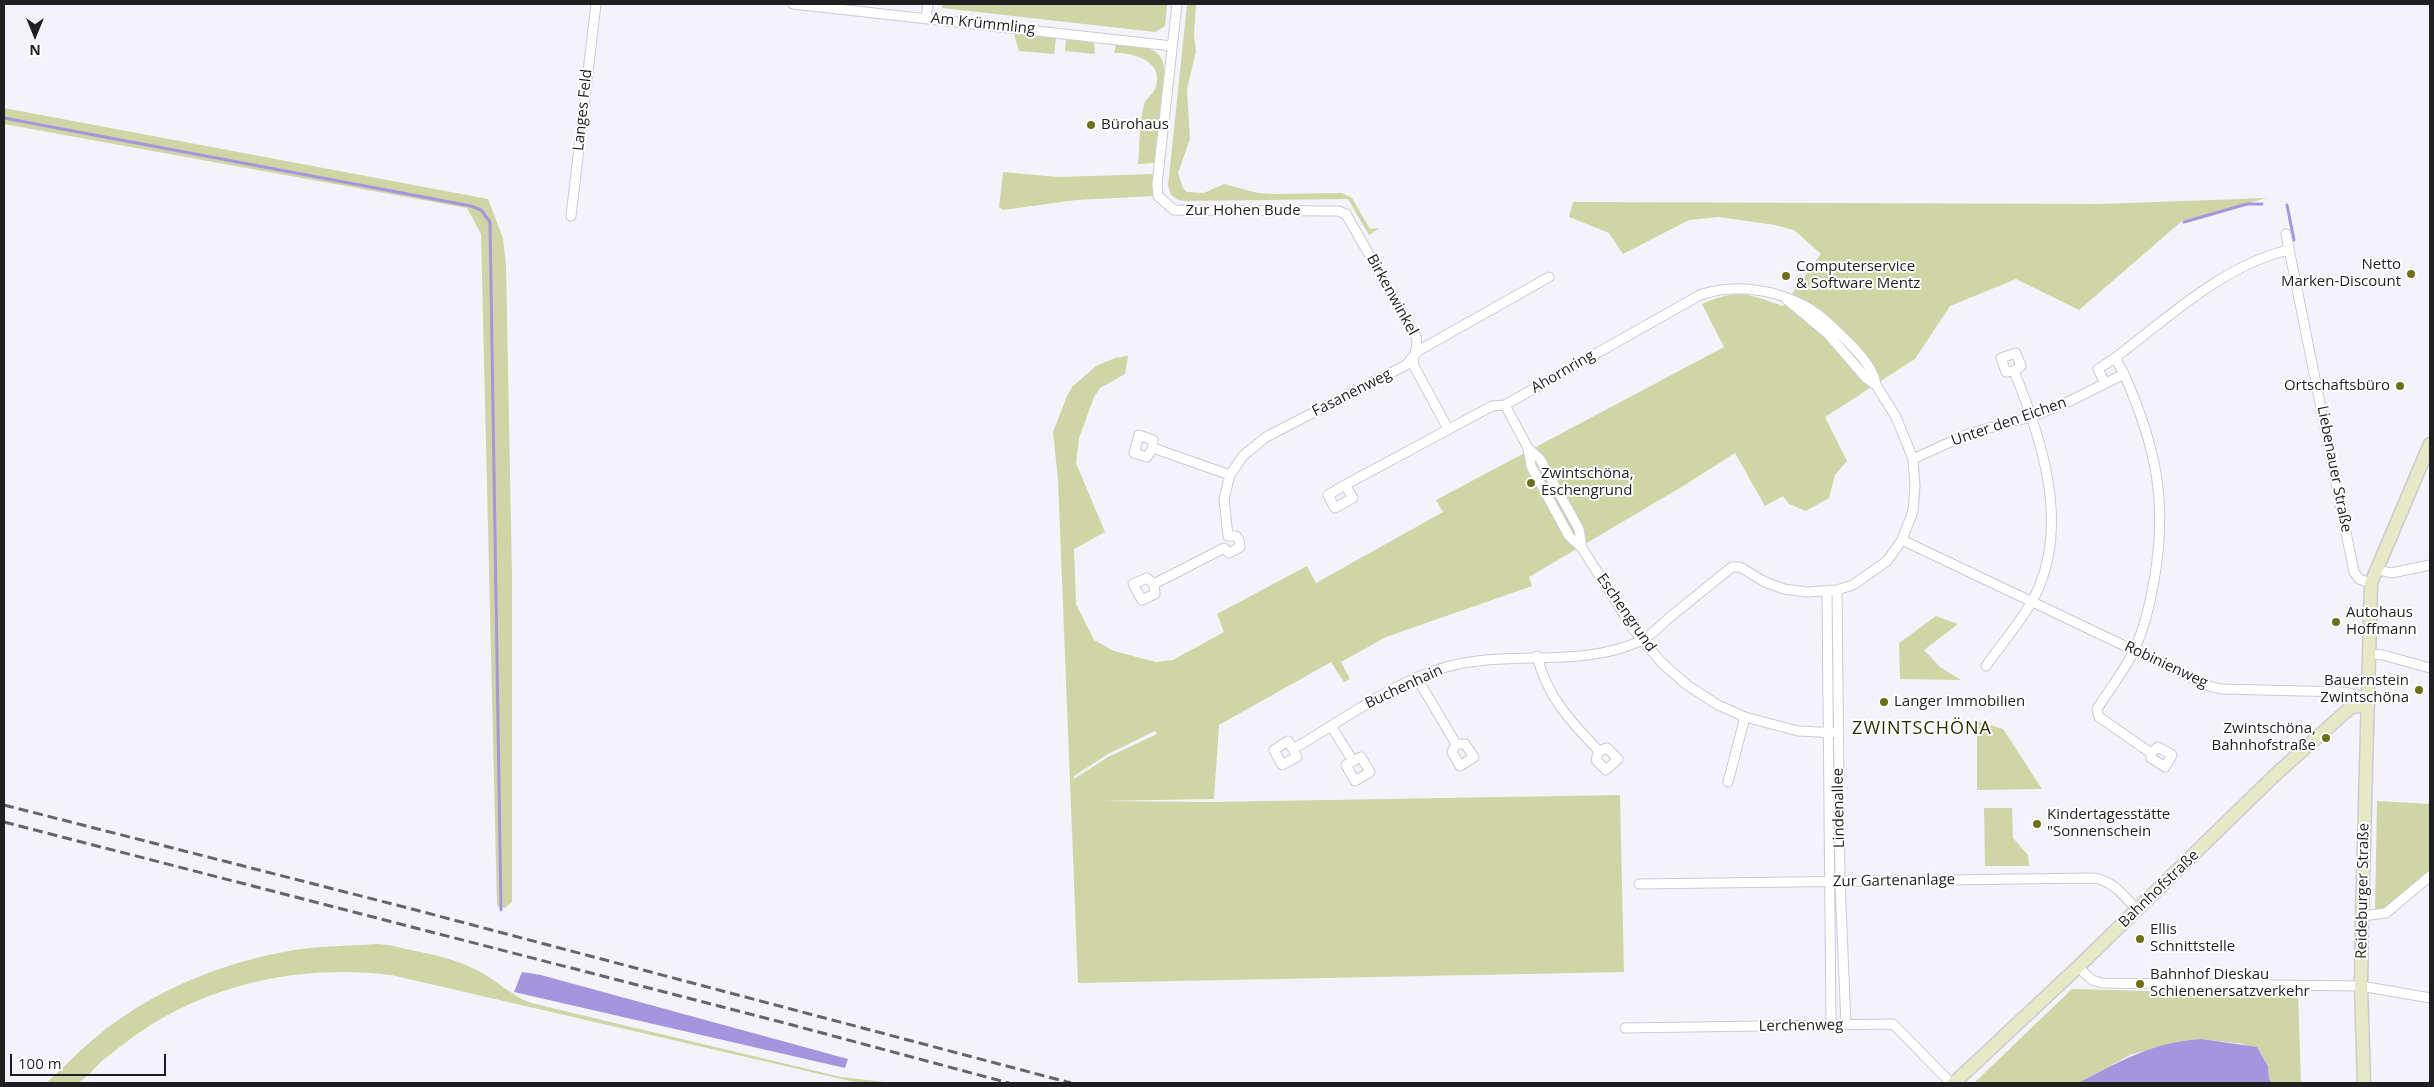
<!DOCTYPE html>
<meta charset="utf-8">
<style>
body{margin:0}
#map{position:relative;width:2434px;height:1087px;overflow:hidden;background:#f4f3fb;font-family:"Open Sans",sans-serif}
canvas{display:block}
.frame{position:absolute;inset:0;border:5px solid #1f1e21;pointer-events:none}
.north{position:absolute;left:10px;top:10px;width:50px;height:50px;-webkit-text-stroke:4px #fff;paint-order:stroke;rotate:180deg;font-size:14px;font-weight:700;line-height:20px;text-align:center;color:#1f1e21}
.north::after{content:'';display:block;margin:auto;width:18px;height:22px;background:#1f1e21;clip-path:polygon(50% 0,100% 100%,50% 72%,0 100%)}
.scale{position:absolute;left:10px;top:1054px;width:156px;height:22px;box-sizing:border-box;border:2px solid #1f1e21;border-top:0;padding-left:6px;font-size:15px;line-height:18px;white-space:nowrap;color:#1f1e21;-webkit-text-stroke:4px #fff;paint-order:stroke}
</style>
<div id="map">
<canvas width="2434" height="1087"></canvas>
<div class="frame"></div>
<div class="north">N</div>
<div class="scale">100 m</div>
</div>
<script>
const ctx = document.querySelector('canvas').getContext('2d');
ctx.lineJoin = 'round';
function fillPath(path, color) { ctx.fillStyle = color; ctx.fill(path, 'evenodd'); }
function trace(path, color, width, dash) { ctx.strokeStyle = color; ctx.lineWidth = width; ctx.lineCap = dash ? 'butt' : 'round'; ctx.setLineDash(dash || []); ctx.stroke(path); }
function drawText(font, color, halo, rows, align = 'center') {
  ctx.font = font + ' "Open Sans",sans-serif'; ctx.lineWidth = 4; ctx.setLineDash([]); ctx.textBaseline = 'middle'; ctx.strokeStyle = halo; ctx.fillStyle = color; for (const [text, x, y, turn = 0] of rows) {
    ctx.save(); ctx.translate(x, y); ctx.rotate((+turn || 0) * Math.PI / 180); ctx.textAlign = isNaN(turn) ? turn : align; if (halo) ctx.strokeText(text, 0, 0); ctx.fillText(text, 0, 0); ctx.restore();
  }
}
const green = new Path2D(`
 M942,4h225l-2,22 -10,6 -213,-24z
 M1187,4h9l-2,31 2,16 -9,38 3,50 -12,34 5,15 4,4 17,1 20,-9 34,9 17,1 67,-1 10,5 18,31 9,-1 -10,7 -21,-36 -163,2 -7,-1 -7,-5 -3,-9z
 M1014,34l42,4 -2,16 -35,-3z
 M1066,39l28,4 1,11 -30,-3z
 M1116,45c22,2 50,-2 48,29l-10,89 -16,1c2,-20 1,-41 6,-59 1,-6 8,-10 11,-16 11,-27 -21,-37 -41,-36z
 M4,108l484,91 15,39 3,27 6,309v328l-7,6 -8,-2 -16,-672 -14,-26 -463,-84z
 M1003,172l55,5 95,-3v22l-77,4 -73,10 -4,-3z
 M2267,198l-85,23 -103,89 -63,-31 -66,27 -35,53 -90,58 22,44 -12,14 -6,23 -23,13 -17,-7 -6,-8 -18,10 -30,-53 -50,32 -156,92 3,9 -146,51 -45,25 9,17 -6,3 -13,-20 -112,63 -5,74 -117,2 114,1 409,-7 4,177 -546,11 -20,-504 -5,-47 14,-36 5,-9 24,-21 19,-8 13,-2 -3,18 -25,14 -6,9 -15,41 -3,25 29,69 -31,17 2,55 18,36 20,11 42,11 17,-2 51,-28 -7,-18 90,-48 9,17 127,-71 -7,-12 288,-153 -22,-43c38,-16 44,-10 81,2l38,-52 -27,-24 -19,-5 -56,-8 -30,3 -66,34 -14,-21 -40,-16 4,-15 527,2zM1155,731l2,3 -49,23 -34,22v-3l34,-22z
 M1936,616l22,8 -34,26 16,17 21,13 -61,-1 -1,-36z
 M1977,721l26,8 39,60 -65,1z
 M2377,801l53,3v67l-44,37 -11,2z
 M1984,808h28l1,30 15,17 1,11h-44z
 M376,944l13,1c28,7 60,11 86,24 20,10 35,26 56,34l310,74 53,6h-31l-13,-2 -459,-106c-80,-10 -167,5 -237,48 -18,11 -35,24 -52,38 -7,6 -17,20 -26,22 -8,3 -21,0 -30,0 17,-15 33,-32 50,-46 54,-45 124,-74 193,-86 28,-5 59,-5 87,-7z
 M2072,989l226,6 3,88h-29l-3,-4 -1,-13 -7,-13 -18,-9 -41,-5 -20,2 -52,14 -52,28h-104z`);
const water = new Path2D(`
 M522,972l19,3 307,84 -3,9 -331,-76z
 M2202,1039l55,8 11,19 1,13 3,4h-194c42,-22 75,-41 124,-44z`);
const stream = new Path2D(`
 M4,118l467,88 10,4 9,12 11,688
 M2287,205l7,35
 M2184,222l63,-18h15`);
const street = new Path2D(`
 M793,4l379,42
 M1177,4l-20,180 1,12 16,14 164,1 8,3 70,123c4,11 -5,19 -2,29l33,61 4,1
 M926,18l2,-14
 M571,216l25,-212
 M2286,234l68,338 5,7 12,4
 M2124,374c32,72 44,128 30,207 -4,24 -10,48 -20,70 -10,20 -25,39 -37,58l2,8 52,36v5l14,9 7,-12 -14,-8 -7,6
 M2105,383l-7,-14 17,-11
 M1505,405l23,43 3,18 38,70 13,12 52,82 28,33 25,22 31,20 27,12 53,14 41,2
 M1153,448l-6,9 -13,-4 5,-18 14,5v8l77,27
 M1528,448l12,11 39,70 3,19
 M1913,459l57,-26 61,-16 35,-14 58,-29 -9,-16c51,-39 110,-94 174,-108
 M1345,485l-17,10 7,13 18,-10 -8,-13 147,-79 13,-1 195,-110c33,-12 74,-6 105,11 17,9 31,24 44,37 11,11 25,26 27,42
 M1902,540l307,146 12,3 124,3 23,6
 M2375,569l16,4 39,-8
 M1154,584l1,10 -13,6 -9,-16 14,-6 7,6 70,-36 5,5 11,-6 -1,-7 -3,-4h-8l-4,-37 6,-24 13,-19 23,-19 140,-72 12,-14 131,-74
 M1837,590l3,292 6,143
 M1827,591l4,434
 M2369,654l14,1 47,13
 M1537,656c10,41 34,66 62,95l-3,9 10,10 12,-11 -11,-11 -8,3
 M1986,666c16,-23 43,-54 53,-79 29,-69 2,-150 -25,-216l7,-5 -5,-13 -15,5 5,14 8,-1
 M1417,678l39,66 -4,8 8,14 14,-9 -9,-13h-9
 M1331,726l22,35 -7,4 9,16 15,-9 -9,-15 -8,4
 M1293,749l4,8 -15,8 -8,-15 14,-9 5,8c50,-28 97,-66 153,-82 64,-18 134,2 194,-26 11,-5 21,-16 30,-24 20,-16 41,-33 62,-50h8l25,15 19,7 23,3 30,-2 16,-5 34,-24 15,-21 11,-29 2,-25 -2,-27 -17,-42 -20,-32 -10,-7 -38,-44 -42,-35
 M1728,782l17,-65
 M1639,884l454,-6c21,3 31,18 44,32
 M2362,916l24,-3 44,-37
 M2078,967l14,13 10,3 259,3 69,12
 M1625,1028l268,-4 58,59`);
const secondary = new Path2D(`
 M1954,1083l124,-116 197,-192 75,-67 18,-4
 M2364,1083l-3,-97 1,-70 9,-333 59,-139`);
const rail = new Path2D(`
 M4,805l408,104 659,174
 M4,822l777,200 228,61`);
const markers = [
 [1091,125,5,"#6c7016"],
 [2411,274,5,"#6c7016"],
 [1786,276,5,"#6c7016"],
 [2400,386,5,"#6c7016"],
 [1531,483,5,"#6c7016"],
 [2336,622,5,"#6c7016"],
 [2419,690,5,"#6c7016"],
 [1884,702,5,"#6c7016"],
 [2326,738,5,"#6c7016"],
 [2037,824,5,"#6c7016"],
 [2140,939,5,"#6c7016"],
 [2140,984,5,"#6c7016"]
];
const streetNames = [
 ["Am Krümmling",983,24,6],
 ["Langes Feld",583,110,-84],
 ["Zur Hohen Bude",1243,211],
 ["Birkenwinkel",1392,295,61],
 ["Ahornring",1563,372,-30],
 ["Fasanenweg",1352,393,-27],
 ["Unter den Eichen",2009,422,-19],
 ["Liebenauer Straße",2334,469,79],
 ["Eschengrund",1626,613,55],
 ["Robinienweg",2166,665,25],
 ["Buchenhain",1404,687,-25],
 ["Lindenallee",1839,808,-91],
 ["Zur Gartenanlage",1894,881,-1],
 ["Bahnhofstraße",2159,889,-44],
 ["Reideburger Straße",2363,891,-89],
 ["Lerchenweg",1801,1026,-1]
];
const poiNames = [
 ["Bürohaus",1101,125],
 ["Netto",2401,265,"right"],
 ["Marken-Discount",2401,282,"right"],
 ["Computerservice",1796,267],
 ["& Software Mentz",1796,284],
 ["Ortschaftsbüro",2390,386,"right"],
 ["Zwintschöna,",1541,474],
 ["Eschengrund",1541,491],
 ["Autohaus",2346,613],
 ["Hoffmann",2346,630],
 ["Bauernstein",2409,681,"right"],
 ["Zwintschöna",2409,698,"right"],
 ["Langer Immobilien",1894,702],
 ["Zwintschöna,",2316,729,"right"],
 ["Bahnhofstraße",2316,746,"right"],
 ["Kindertagesstätte",2047,815],
 ["\"Sonnenschein",2047,832],
 ["Ellis",2150,930],
 ["Schnittstelle",2150,947],
 ["Bahnhof Dieskau",2150,975],
 ["Schienenersatzverkehr",2150,992]
];
const quarterNames = [
 ["ZWINTSCHÖNA",1922,729]
];
fillPath(green, '#d0d5a5');
fillPath(water, '#a595de');
trace(stream, '#a595de', 3);
trace(street, '#cccad2', 11);
trace(secondary, '#cccad2', 15);
trace(street, '#fff', 9);
trace(secondary, '#e7e9c6', 12);
trace(rail, '#66656a', 3, [10, 5]);
for (const [x, y, r, color] of markers) { const dot = new Path2D(); dot.arc(x, y, r, 0, 2 * Math.PI); ctx.fillStyle = color; ctx.fill(dot); trace(dot, '#fff', 2); }
drawText('15px', '#1f1e21', '#fff', streetNames);
drawText('15px', '#1f1e21', '#fff', poiNames, 'left');
ctx.letterSpacing = '1px';
drawText('18px', '#2d2f05', '#fff', quarterNames);
ctx.letterSpacing = '0px';
</script>
